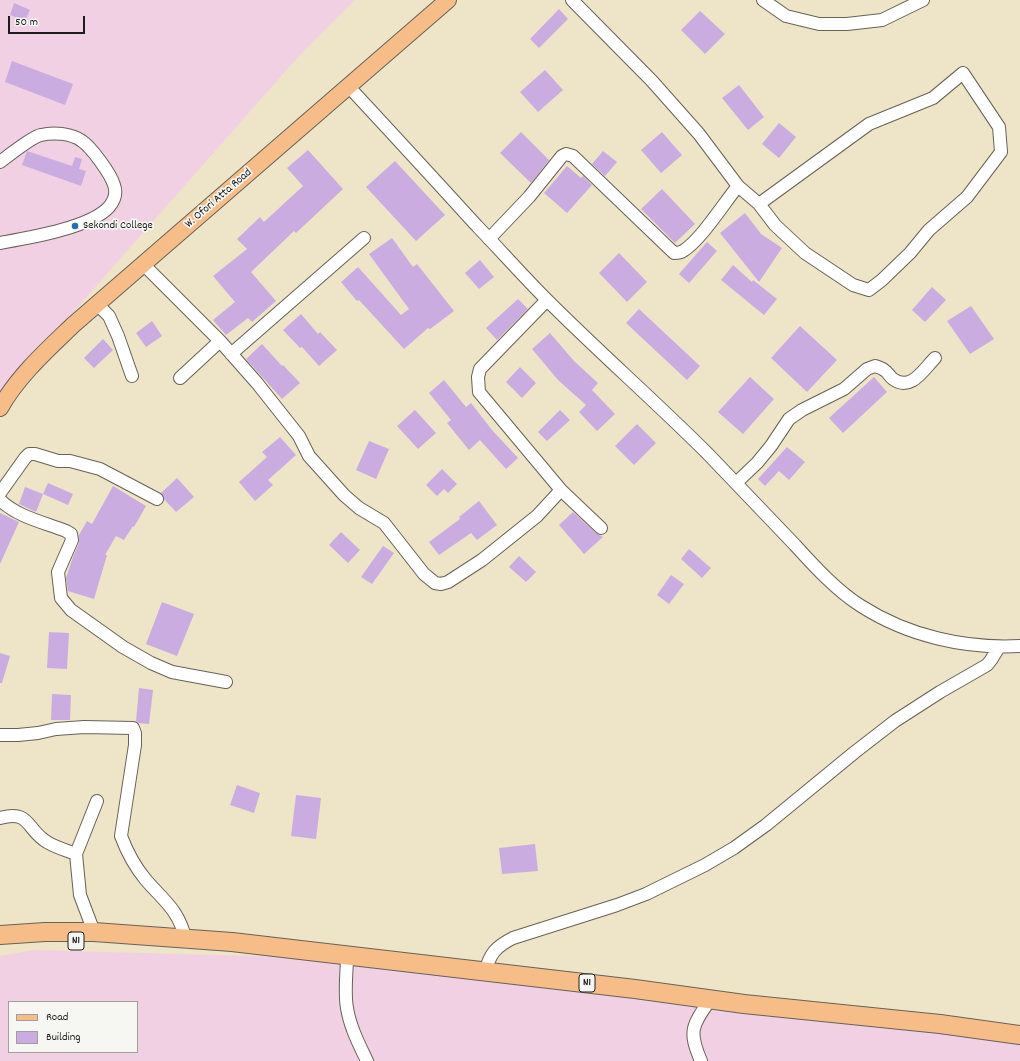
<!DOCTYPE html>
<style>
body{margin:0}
#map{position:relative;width:1020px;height:1061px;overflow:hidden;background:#eee4c8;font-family:Dekko,sans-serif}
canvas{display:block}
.legend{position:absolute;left:8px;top:1001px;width:130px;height:52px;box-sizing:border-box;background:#f6f6f2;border:1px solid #9f9f9c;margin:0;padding:5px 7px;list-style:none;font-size:12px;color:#1c1c1c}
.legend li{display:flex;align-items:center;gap:8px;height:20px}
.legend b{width:20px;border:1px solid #9f9f9c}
.scale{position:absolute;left:8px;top:16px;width:77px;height:18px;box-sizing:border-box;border:2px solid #1c1c1c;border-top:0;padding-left:5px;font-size:12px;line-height:14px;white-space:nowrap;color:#1c1c1c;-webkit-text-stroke:3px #f6f6f2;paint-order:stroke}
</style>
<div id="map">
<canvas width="1020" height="1061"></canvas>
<ul class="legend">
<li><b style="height:5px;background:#f7bd88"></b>Road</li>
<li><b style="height:11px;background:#cbace1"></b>Building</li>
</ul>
<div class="scale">50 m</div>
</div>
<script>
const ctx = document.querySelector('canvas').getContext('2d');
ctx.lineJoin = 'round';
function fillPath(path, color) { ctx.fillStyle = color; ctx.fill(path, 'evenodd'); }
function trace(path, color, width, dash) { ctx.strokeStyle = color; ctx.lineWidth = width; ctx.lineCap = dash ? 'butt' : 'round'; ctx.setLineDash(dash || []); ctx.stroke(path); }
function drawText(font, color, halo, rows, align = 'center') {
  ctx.font = font + ' Dekko,sans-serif'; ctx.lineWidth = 3.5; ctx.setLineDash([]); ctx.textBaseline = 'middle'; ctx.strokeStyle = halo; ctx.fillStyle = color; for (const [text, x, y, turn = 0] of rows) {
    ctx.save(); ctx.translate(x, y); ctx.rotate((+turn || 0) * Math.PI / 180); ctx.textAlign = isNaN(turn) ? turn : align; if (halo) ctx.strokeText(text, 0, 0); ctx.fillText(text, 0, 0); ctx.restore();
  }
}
const built = new Path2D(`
 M0,0h355l-57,57 -298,338z
 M33,950l292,8 695,81v22h-1020v-105zM9,1002h128v50h-128z`);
const building = new Path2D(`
 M14,3l16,7 -5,11 -15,-6z
 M559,9l9,10 -29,29 -9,-9z
 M700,11l25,23 -20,20 -24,-24z
 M12,61l61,23 -8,21 -60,-23z
 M545,70l18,20 -25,22 -18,-20z
 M739,85l25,32 -16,13 -26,-32z
 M779,123l17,14 -17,21 -17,-14z
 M521,132l28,28 -18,23 -31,-30z
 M662,132l20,23 -21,18 -20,-23z
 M308,150l35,39 -47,44 -2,-2 -43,41 25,29 -24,21 -4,-4 -22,17 -13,-15 22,-18 -22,-26 34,-27 -10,-10 23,-22 4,5 39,-36 -16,-18z
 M27,151l45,15 3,-9 7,2 -3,10 7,2 -5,15 -59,-21z
 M603,151l14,11 -12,14 -13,-12z
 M395,161l50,54 -29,26 -50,-54z
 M567,166l14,12 2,-2 9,9 -25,28 -23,-20z
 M662,189l33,35 -20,19 -34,-34z
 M745,213l16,21 21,14 -23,34 -39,-49z
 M392,238l21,29 4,-3 37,47 -24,18 -2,-1 -24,21 -45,-49 -2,1 -16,-19 17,-15 43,48 8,-6 -40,-55z
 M707,242l10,9 -28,32 -10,-9z
 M619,253l28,29 -20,20 -28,-29z
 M480,260l14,17 -15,12 -14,-16z
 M733,265l19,17 1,-2 24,19 -13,16 -43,-35z
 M932,287l14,13 -21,22 -13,-12z
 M518,299l10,10 -31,31 -11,-12z
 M971,306l23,33 -24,15 -23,-33z
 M639,309l61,57 -13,14 -61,-57z
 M301,314l17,20 2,-2 17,18 -18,16 -17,-19 -2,1 -17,-18z
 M152,321l10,15 -16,11 -10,-14z
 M800,326l37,34 -30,32 -36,-34z
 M550,333l24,28 24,22 -6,7 23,24 -18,17 -18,-19 7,-7 -28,-25 -26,-31z
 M103,339l10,11 -19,18 -10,-10z
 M262,344l20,22 1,-1 17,18 -18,16 -36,-40z
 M520,367l16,16 -14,15 -16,-16z
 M750,377l24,22 -31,35 -25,-22z
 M874,377l13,15 -44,41 -14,-15z
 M444,380l22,27 5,-4 21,27 26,28 -12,11 -26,-29 -11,10 -22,-27 4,-3 -22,-27z
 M415,410l21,23 -18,16 -21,-23z
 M560,410l10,10 -23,21 -9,-9z
 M637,424l19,19 -22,22 -19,-19z
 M280,437l16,18 -28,25 5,5 -18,16 -16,-19 28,-25 -5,-5z
 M369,441l20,8 -13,30 -20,-9z
 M787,447l18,15 -16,18 -10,-9 -14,15 -7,-7z
 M442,469l15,15 -9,9 -4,-4 -7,7 -11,-11z
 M177,478l17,19 -18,15 -12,-13 -3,-6z
 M48,483l25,11 -5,11 -25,-11z
 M113,486l33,20 -12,21 -1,-1 -9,14 -8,-4 -11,19h2l-13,44 -26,-8 -2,-13 7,-21 6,-14v-8l8,-14 5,3z
 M25,487l18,7 -7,18 -17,-8z
 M479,501l18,24 -20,15 -6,-7 -32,22 -10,-13 31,-23 -1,-2z
 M573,512l23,21 7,4 -19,17 -25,-29z
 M0,513l19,9 -19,42z
 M341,532l19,18 -12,13 -19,-18z
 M383,546l11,7 -22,31 -11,-7z
 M689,549l22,19 -9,10 -21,-19z
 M519,556l17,16 -10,10 -17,-15z
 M671,575l13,9 -15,20 -12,-9z
 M162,602l32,12 -17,42 -31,-12z
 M49,632l20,1 -2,36 -20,-1z
 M0,653l10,3 -8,27h-2z
 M139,688l14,2 -4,34 -11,-1 -2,-2z
 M52,694l19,1 -1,25h-19z
 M237,785l23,8 -6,20 -24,-8z
 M296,795l25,3 -5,41 -25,-3z
 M535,844l3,27 -36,3 -3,-26z`);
const minor = new Path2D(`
 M572,0l80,81 47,53 39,52 21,18 16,21 30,28 48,32 16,5 13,-10 28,-27 19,-23 38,-33 34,-45 -2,-25 -36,-54 -30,25 -64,26 -110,80
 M763,0l23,16 33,8h28l35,-4 41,-20
 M349,87c43,46 85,92 128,139 24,25 47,51 71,75 52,52 108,101 160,153 29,30 58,61 87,91 19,21 42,46 66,61 47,30 104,43 159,40
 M0,162c8,-6 33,-26 41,-27 12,-3 30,-2 41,6 9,6 29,33 32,44 3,8 0,16 -5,22 -19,21 -81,31 -109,36
 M489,239l40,-42 33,-41 4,-2 7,2 101,97c4,0 6,0 9,-2 18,-11 41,-48 55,-65
 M143,264l77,77 37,42 42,53 10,20 35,39 15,13 25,15 40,51 11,9 6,1 7,-2 34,-22 55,-44 24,-26
 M547,300l-67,69 -2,8 1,15 82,98 40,38
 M97,304l12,12 9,20 14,40
 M231,354l133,-116
 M180,378l40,-37
 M736,483l21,-20 14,-17 18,-27 13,-9 42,-21 23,-20 8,-3c3,1 7,2 9,4 4,2 5,6 9,9 18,13 30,-9 42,-21
 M0,493l25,-35 4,-4h6l23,7h12l30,8 57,30
 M0,500c18,17 43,22 66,31l5,3 1,6 -14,32 3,26 10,12 52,37 28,16 21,9 54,10
 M0,735h18l20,-2 18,-4 28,-2 49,1 2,5v12l-14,91c6,16 14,31 25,44 17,20 33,30 39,58
 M0,818c29,-8 26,9 44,22 9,7 22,10 32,14
 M94,932l-14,-37 -4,-41 21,-53
 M347,955c0,18 -3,36 0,53 3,19 12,36 20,53
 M485,972c5,-18 10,-25 28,-34l104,-33 29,-11 59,-29 29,-17 32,-23 89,-73 40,-31 45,-29 47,-27 4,-5 8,-13
 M701,1061c-13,-30 -9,-35 9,-61`);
const major = new Path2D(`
 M0,408c18,-32 47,-58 73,-83l375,-325`);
const highway = new Path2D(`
 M0,935l45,-3h49l138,10 403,47 109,15 196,20 80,11`);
const markers = [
 [75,226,4,"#1f6fb2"]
];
const shields = [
 [76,941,16],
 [587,983,16]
];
const shieldNames = [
 ["N1",76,941],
 ["N1",587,983]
];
const streetNames = [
 ["W. Ofori Atta Road",219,199,-41]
];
const poiNames = [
 ["Sekondi College",83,226]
];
fillPath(built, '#f1d0e3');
fillPath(building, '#cbace1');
trace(minor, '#666258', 14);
trace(major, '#666258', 18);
trace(highway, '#666258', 20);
trace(minor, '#fff', 12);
trace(major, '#f7bd88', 16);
trace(highway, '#f7bd88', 18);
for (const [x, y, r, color] of markers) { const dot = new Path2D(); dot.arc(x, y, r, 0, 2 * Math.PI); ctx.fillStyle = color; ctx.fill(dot); trace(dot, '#f6f6f2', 1.5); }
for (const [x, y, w] of shields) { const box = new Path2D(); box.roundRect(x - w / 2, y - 9, w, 18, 3); ctx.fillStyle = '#f6f6f2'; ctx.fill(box); trace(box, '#1c1c1c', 1); }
drawText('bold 11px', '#1c1c1c', null, shieldNames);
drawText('12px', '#1c1c1c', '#f6f6f2', streetNames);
drawText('12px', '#1c1c1c', '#f6f6f2', poiNames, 'left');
</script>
